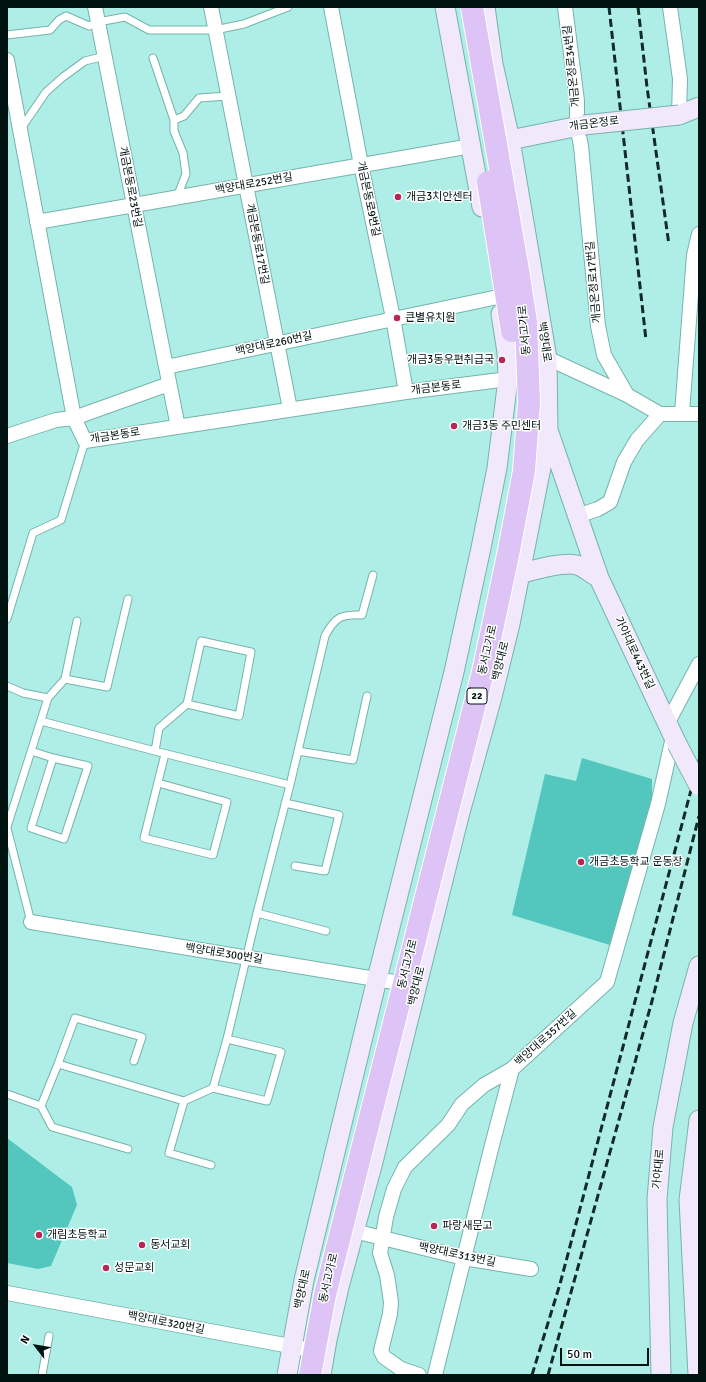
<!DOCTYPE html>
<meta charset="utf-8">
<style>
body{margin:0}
#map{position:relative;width:706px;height:1382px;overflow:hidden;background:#aeeee7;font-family:Signika,sans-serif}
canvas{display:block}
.frame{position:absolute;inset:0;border:8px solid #001311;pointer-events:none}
.north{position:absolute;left:16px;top:1326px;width:40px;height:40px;-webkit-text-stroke:3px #fff;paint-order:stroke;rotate:301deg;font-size:11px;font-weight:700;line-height:16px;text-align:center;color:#001311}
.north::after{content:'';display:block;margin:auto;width:14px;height:18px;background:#001311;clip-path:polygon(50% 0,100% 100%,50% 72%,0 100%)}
.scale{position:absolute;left:560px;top:1348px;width:89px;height:18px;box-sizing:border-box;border:2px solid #001311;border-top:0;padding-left:5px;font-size:12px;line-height:14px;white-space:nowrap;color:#001311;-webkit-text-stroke:3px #fff;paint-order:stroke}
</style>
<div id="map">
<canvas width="706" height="1382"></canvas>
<div class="frame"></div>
<div class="north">N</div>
<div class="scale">50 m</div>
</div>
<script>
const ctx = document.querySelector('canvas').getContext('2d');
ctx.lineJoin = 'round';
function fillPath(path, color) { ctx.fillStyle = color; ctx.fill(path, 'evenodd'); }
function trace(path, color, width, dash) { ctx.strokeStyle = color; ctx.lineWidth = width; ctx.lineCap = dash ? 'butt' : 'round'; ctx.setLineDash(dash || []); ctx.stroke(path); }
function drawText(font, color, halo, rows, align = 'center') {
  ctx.font = font + ' Signika,"Noto Sans KR",sans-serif'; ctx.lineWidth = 3; ctx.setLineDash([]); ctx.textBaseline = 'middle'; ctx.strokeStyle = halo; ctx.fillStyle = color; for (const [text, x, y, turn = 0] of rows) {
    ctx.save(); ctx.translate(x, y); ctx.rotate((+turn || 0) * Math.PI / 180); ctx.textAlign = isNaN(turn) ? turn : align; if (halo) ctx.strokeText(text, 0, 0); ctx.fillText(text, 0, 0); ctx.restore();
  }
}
const green = new Path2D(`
 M582,758l70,21v30l-39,137 -101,-31 33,-141 31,7z
 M7,1138l65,49 5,18 -26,61 -13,3 -31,-6z`);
const service = new Path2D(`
 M7,35l43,-5 9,-10 7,-4 23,10 9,-4 27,-5 24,13h66l29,-6 44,-17
 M153,58l21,62v11l9,22 3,21 -9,23
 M174,120l10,-4 15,-18 29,-2
 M20,130l26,-38 17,-15 22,-16 20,-5
 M7,619l26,-86 28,-13 24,-79
 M65,679l42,8 21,-88
 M7,686l16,7 25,5
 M41,721l114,30 135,34
 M31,751l22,7 -22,70 33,11 24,-73 -35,-8
 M155,751l4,-23 28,-24 14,-63 50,11 -12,64 -52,-12
 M298,751l55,9 14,-64
 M158,783l69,19 -14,53 -69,-17 21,-84
 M285,803l54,12 -14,56 -30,-5
 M7,827l41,-129 17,-19 12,-58
 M7,828l24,94
 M257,913l69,18
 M58,1064l17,-46 67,19 -8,24
 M213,1088l54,13 14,-49 -54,-13
 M7,1094l34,12
 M128,1149l-76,-22 -11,-21 17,-42 126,37
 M211,1165l-42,-12 15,-52 29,-13 14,-49 30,-126 33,-128 35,-149c10,-19 16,-22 37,-21l11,-40
 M42,1375l7,-39`);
const minor = new Path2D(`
 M95,7l71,360
 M211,7l79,402
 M331,7l30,158 32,153 13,74
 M565,7l12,94v25l4,20 17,180 6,29 23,40 33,19
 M670,7l10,72 -1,36
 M7,60l67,358 11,23 321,-49 102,-13
 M37,222l434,-76
 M547,358l80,37
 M682,413l12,-158 5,-21
 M178,427l-12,-60 332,-70
 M7,436l49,-16 18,-2 95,-34
 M577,516l21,-7 12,-7 14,-40 13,-22 23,-26h39
 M667,724l32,-60
 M31,922l381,63
 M354,1231l110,27 67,11
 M7,1293l315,59
 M419,1375l-18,-6 -17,-12 -3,-6 9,-37 1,-12 -4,-27 -7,-22 6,-36 8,-28 11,-22 43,-42 14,-21 22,-19 28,-16
 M435,1375l56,-226 21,-80 95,-87 51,-178 15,-67`);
const secondary = new Path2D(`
 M445,7l37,200
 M679,115l20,-8
 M510,140l74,-15
 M549,433l50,145 78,166
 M520,574c14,-4 47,-14 60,-8 6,3 12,8 19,12
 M287,1375l17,-95 73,-301 77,-307 27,-124 16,-80 11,-89 -1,-27 -6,-38
 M321,1375l6,-35 12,-53 34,-125 86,-346 33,-119 18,-73 38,-192 -1,-74 -37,-218 -17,-76 -8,-57
 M661,1375l-4,-176 6,-72 20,-104 16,-57
 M698,1375l-9,-175 10,-80`);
const rail = new Path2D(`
 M609,7l37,333
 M638,7l9,80 22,158
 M532,1375l28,-91 139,-524
 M548,1375l104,-374 47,-185`);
const secondaryBridge = new Path2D(`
 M584,125l95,-10
 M677,744l22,42`);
const trunkBridge = new Path2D(`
 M488,182l24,149
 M310,1375l15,-80 158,-623 25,-117 16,-84 5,-69 -3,-80 -8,-52 -46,-263`);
const markers = [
 [398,197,4,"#b72755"],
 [397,318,4,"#b72755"],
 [502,360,4,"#b72755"],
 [454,426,4,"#b72755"],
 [581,862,4,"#b72755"],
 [434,1226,4,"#b72755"],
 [39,1235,4,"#b72755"],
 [142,1245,4,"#b72755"],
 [106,1268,4,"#b72755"]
];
const shields = [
 [477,696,20]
];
const shieldNames = [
 ["22",477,696]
];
const streetNames = [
 ["개금온정로34번길",572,66,-96],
 ["개금온정로",594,124,-7],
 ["백양대로252번길",254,184,-10],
 ["개금본동로23번길",130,187,79],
 ["개금본동로9번길",368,199,78],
 ["개금본동로17번길",257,244,79],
 ["개금온정로17번길",594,282,-95],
 ["동서고가로",525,330,-95],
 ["백양대로",544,342,82],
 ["백양대로260번길",274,344,-12],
 ["개금본동로",436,388,-7],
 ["개금본동로",115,436,-9],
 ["동서고가로",488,650,-77],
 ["가야대로443번길",634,653,65],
 ["백양대로",501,661,-76],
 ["백양대로300번길",224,954,9],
 ["동서고가로",408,964,-76],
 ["백양대로",417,986,-76],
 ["백양대로357번길",546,1038,-42],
 ["가야대로",659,1169,-85],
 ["백양대로313번길",457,1255,12],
 ["동서고가로",329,1278,-77],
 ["백양대로",303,1289,-78],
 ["백양대로320번길",166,1323,11]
];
const poiNames = [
 ["개금3치안센터",406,197],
 ["큰별유치원",405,318],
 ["개금3동우편취급국",494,360,"right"],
 ["개금3동 주민센터",462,426],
 ["개금초등학교 운동장",589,862],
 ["파랑새문고",442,1226],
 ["개림초등학교",47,1235],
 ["동서교회",150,1245],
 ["성문교회",114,1268]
];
fillPath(green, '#53c7be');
trace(service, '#75b4ad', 9);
trace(minor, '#75b4ad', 16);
trace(secondary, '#75b4ad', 21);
trace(service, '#fff', 7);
trace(minor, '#fff', 14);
trace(secondary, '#f2e8fc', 19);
trace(rail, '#122a28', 3, [8, 4]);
trace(secondaryBridge, '#75b4ad', 21, []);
trace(trunkBridge, '#fff', 24, []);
trace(secondaryBridge, '#f2e8fc', 19);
trace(trunkBridge, '#dec3f6', 22);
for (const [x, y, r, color] of markers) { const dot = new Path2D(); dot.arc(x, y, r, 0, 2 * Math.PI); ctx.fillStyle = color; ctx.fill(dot); trace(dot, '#fff', 1.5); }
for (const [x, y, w] of shields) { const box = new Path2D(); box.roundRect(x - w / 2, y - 8, w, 16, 3); ctx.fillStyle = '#fff'; ctx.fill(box); trace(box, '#001311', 1); }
drawText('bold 10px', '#001311', null, shieldNames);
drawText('11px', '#001311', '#fff', streetNames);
drawText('11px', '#001311', '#fff', poiNames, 'left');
</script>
